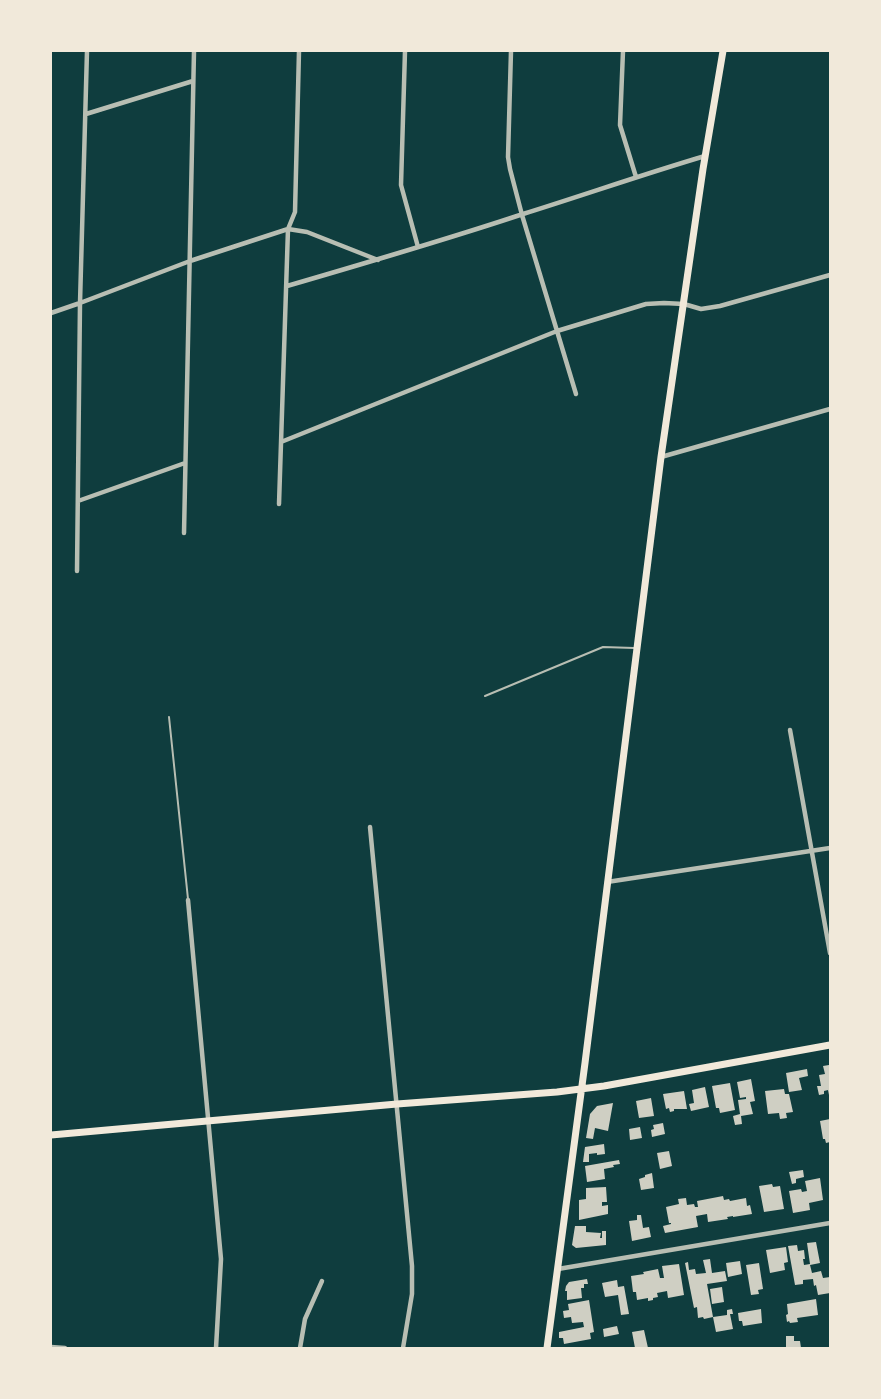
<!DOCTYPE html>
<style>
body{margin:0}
#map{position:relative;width:881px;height:1399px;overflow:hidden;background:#0f3d3e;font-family:Overpass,sans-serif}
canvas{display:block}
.frame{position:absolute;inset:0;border:52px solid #f1e9da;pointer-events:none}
</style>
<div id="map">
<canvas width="881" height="1399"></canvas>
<div class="frame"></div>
</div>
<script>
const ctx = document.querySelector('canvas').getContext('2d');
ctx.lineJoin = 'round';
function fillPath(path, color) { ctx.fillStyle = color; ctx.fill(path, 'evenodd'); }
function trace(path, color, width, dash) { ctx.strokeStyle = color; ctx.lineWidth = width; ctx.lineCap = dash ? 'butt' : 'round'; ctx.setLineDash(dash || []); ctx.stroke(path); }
const building = new Path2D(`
 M829,1065l1,30h-1l-1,-5 -4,1v3l-5,1 -2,-9h4l-2,-11 6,-1 -2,-8z
 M807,1069l1,7 -9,2 3,12 -13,2 -3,-19z
 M751,1079l4,22 -5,1 3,12 -12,2 1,8 -7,1 -2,-9 7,-2 -2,-14 8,-1v-2l-6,1 -3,-16z
 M730,1083l5,27 -15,3 -1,-5h-3l-4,-22z
 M705,1087l4,20 -18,4 -2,-7 5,-1 -2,-13z
 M784,1089l1,5h4l4,18 -7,1 1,5 -7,1 -1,-6 -11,1 -3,-23z
 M684,1091l3,18h-13v2l-4,1 -1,-4 -3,1 -3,-15z
 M651,1098l3,18 -15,2 -3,-17z
 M613,1103l-5,28 -13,-3 -2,11 -7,-1 4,-24 7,-8z
 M830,1119v23l-4,1 -1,-4h-2l-3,-18z
 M663,1123l2,11 -13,3 -1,-7 3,-1 -1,-4z
 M640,1127l2,11 -12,2 -1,-11z
 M604,1144l1,10 -8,1v-2l-8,1v8h-6l2,-15z
 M669,1151l3,15 -12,3 -3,-16z
 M619,1160l1,4 -7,1 1,2 -10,2 1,10 -18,3 -2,-16z
 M803,1170l1,7 -8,2v4l-4,1 -3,-12z
 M652,1173l2,15 -13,2 -2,-11 6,-2v-2z
 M820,1178l3,22 -14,3 1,7 -17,3 -4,-22 12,-2 1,3 5,-1 -2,-10z
 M772,1184l1,3 7,-1 4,23 -20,3 -5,-26z
 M606,1187l1,15h-5v4l6,-1v9l-29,6v-20l7,-1v-11z
 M723,1196l1,4 5,-1 1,2 16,-3 1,8 3,-1 2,9 -19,3v-1l-6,1 1,2 -20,3 -1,-8 -11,2 2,11 -33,6 -2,-7 8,-2v-1h-2l-3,-16 13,-3 -1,-5 8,-1 1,7 7,-1 1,3h3l-1,-6z
 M637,1215h4l2,13 6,-1 2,10 -19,4 -3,-20 8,-1z
 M575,1226h11v6l15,1 -1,5h2v-7h4v14l-30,3 -4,-3z
 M816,1242l4,21 -10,2 2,8 9,-2 2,7 7,-1v16l-12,2 -2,-10 -2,1 -1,-7 -10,1v4l-8,1 -7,-39 9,-1 1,6 6,-1 1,9h-2l1,6 6,-1 -3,-21z
 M786,1247l2,15 -4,1 1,7 -15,3 -4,-23z
 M710,1259l2,14 13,-2 2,10 -20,3 6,33 -9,2 -1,-2 -5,1 -1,-11 -3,1 -9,-45 3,-1 1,8 6,-1 1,5 10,-1 -3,-13z
 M740,1261l2,13 -14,3 -2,-14z
 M759,1263l4,26 -5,1 1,4 -8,1 -5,-30z
 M679,1264l5,31 -16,3 -1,-7 -10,2 1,4 -5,1v2l-5,1v-3l-11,2 -1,-8h-3l-2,-16 13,-2 -1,-2 15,-3 2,9h4l-2,-12z
 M587,1279l1,5h-4v4h-3l1,10 -15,2v-9h-2l1,-5 3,-4z
 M617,1280l1,7 6,-1 5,28 -8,1 -3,-20 -13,2 -3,-14z
 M722,1287l2,15 -12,2 -2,-15z
 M816,1299l2,16 -21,3 1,4 -8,1 -1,-2 -2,1 -1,-7 2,-1 -1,-10z
 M589,1300l5,32 -4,1 1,6 -27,5 -1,-6h-4v-6l25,-5 -1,-5 -11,1 -1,-6 -7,1 -1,-7 6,-1 -1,-6z
 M732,1309l1,5h-3l3,15 -17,3 -3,-15 14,-2v-5z
 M761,1309l1,14 -19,3 -1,-5h-3l-1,-8z
 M617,1326l2,8 -15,3 -1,-8z
 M644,1330l4,18h-13l-3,-16z
 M786,1336h8v5h6l1,7h-15z`);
const service = new Path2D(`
 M485,696l118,-49 31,1
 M169,717l19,182`);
const minor = new Path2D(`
 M405,51l-4,134 17,62
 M511,51l-3,106 2,12 12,46 54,179
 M623,51l-3,74 16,52
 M86,114l107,-33
 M287,286c79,-23 158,-46 236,-72 61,-19 121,-40 182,-58
 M51,313l29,-10 110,-42 98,-32 19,3 71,28
 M281,442l276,-111 89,-27 18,-1 20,1 17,5 19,-3 110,-31
 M661,457l169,-48
 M78,501l107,-38
 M279,504l9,-275 7,-17 4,-161
 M184,533l10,-482
 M77,571l3,-268 7,-252
 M790,730l40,223
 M370,827l42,439v28l-9,54
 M607,882l223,-34
 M188,900l33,359 -5,89
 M558,1269l272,-46
 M51,1347l14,1
 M300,1348l5,-29 17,-38`);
const secondary = new Path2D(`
 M51,1135l346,-31 160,-12 47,-6 226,-41
 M547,1348l38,-285 76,-606 42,-288 20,-118`);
fillPath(building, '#cfcfc3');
trace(service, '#b8beb3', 2);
trace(minor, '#b8beb3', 4.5);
trace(secondary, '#f1e9da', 7);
</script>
